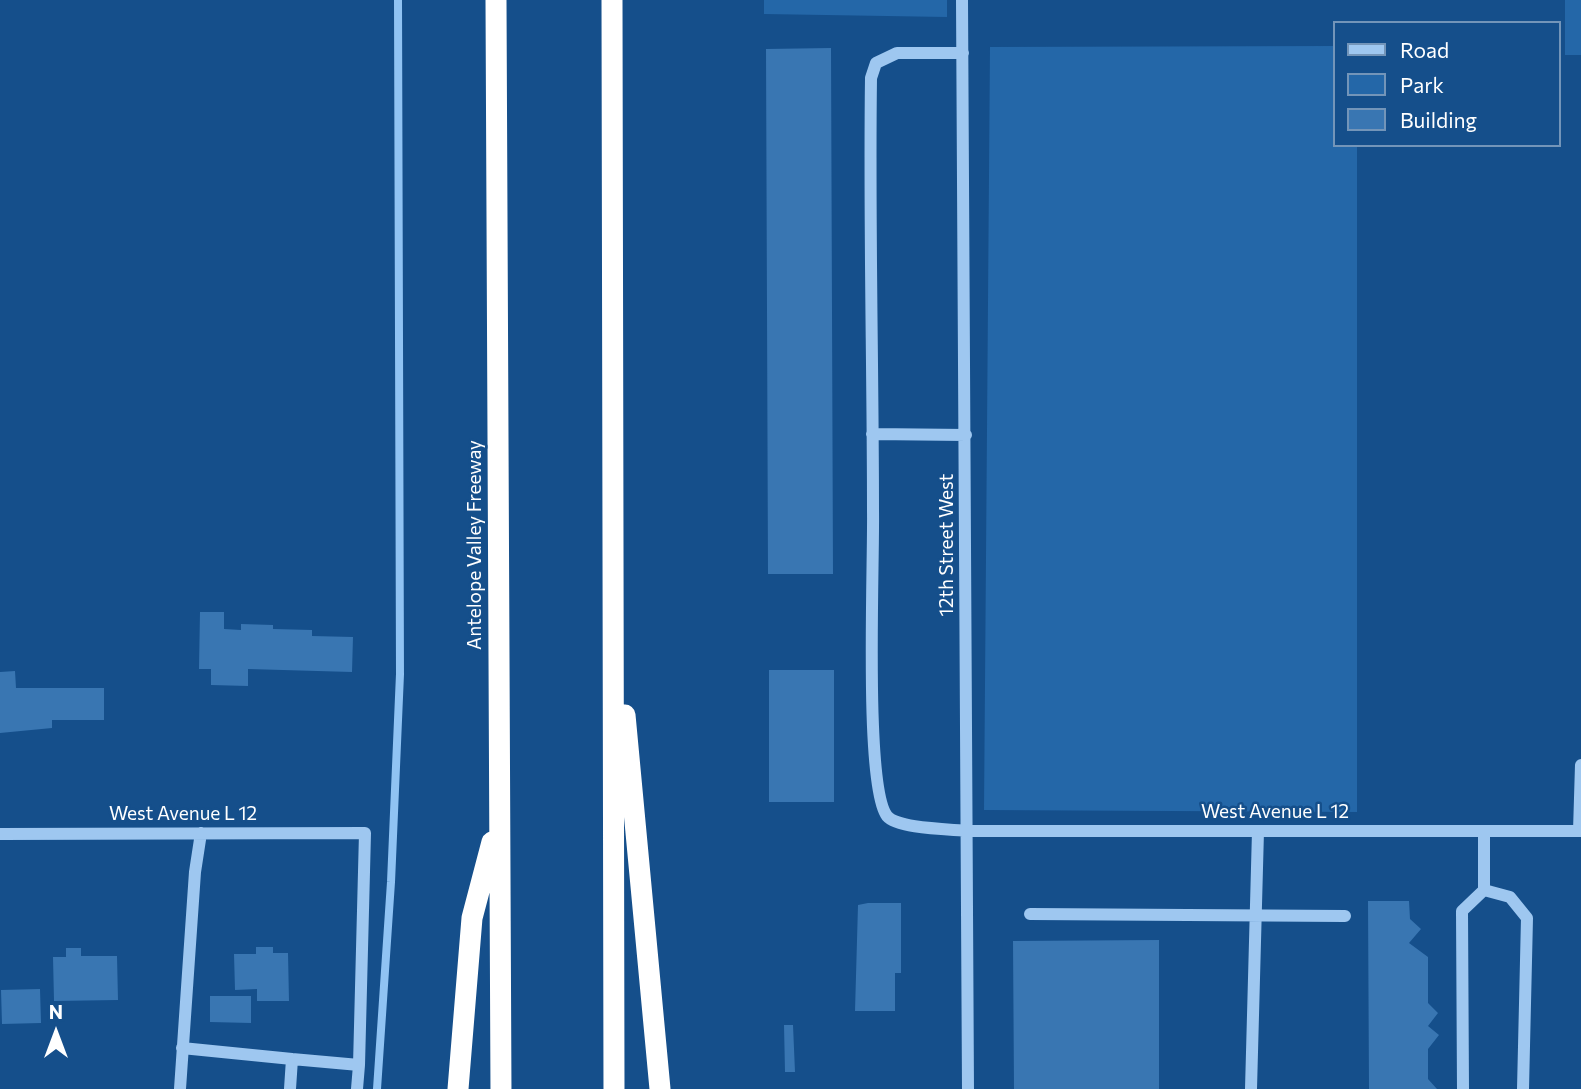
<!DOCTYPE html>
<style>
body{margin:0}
#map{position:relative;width:1581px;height:1089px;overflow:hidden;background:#154f8b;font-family:Commissioner,sans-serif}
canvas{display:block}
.legend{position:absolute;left:1333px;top:21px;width:228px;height:126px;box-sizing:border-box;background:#154f8b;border:2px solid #7395b9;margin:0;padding:9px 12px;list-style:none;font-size:21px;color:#fff}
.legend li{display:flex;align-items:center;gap:14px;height:35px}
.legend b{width:35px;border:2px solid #7395b9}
.north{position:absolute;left:21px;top:998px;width:70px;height:70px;-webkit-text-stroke:5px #154f8b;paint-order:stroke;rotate:0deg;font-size:19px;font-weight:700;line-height:28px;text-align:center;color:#fff}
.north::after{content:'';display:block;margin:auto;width:24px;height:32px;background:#fff;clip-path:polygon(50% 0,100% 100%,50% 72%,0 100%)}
</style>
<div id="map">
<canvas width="1581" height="1089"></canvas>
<ul class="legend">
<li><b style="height:9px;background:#9ec7f0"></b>Road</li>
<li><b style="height:19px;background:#2467a8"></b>Park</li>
<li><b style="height:19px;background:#3976b2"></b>Building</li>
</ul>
<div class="north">N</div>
</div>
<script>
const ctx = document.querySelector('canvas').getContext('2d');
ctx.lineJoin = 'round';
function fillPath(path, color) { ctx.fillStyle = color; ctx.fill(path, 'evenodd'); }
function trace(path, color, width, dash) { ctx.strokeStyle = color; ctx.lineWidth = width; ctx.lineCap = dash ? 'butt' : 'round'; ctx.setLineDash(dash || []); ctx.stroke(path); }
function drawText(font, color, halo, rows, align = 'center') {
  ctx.font = font + ' Commissioner,sans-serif'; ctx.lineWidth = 5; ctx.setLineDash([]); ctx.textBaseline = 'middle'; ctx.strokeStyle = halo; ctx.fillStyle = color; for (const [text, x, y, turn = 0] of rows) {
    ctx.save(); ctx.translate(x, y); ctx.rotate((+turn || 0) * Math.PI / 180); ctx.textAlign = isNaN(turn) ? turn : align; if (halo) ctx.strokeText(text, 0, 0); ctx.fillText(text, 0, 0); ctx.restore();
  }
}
const green = new Path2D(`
 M764,0h183v17l-183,-3z
 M1565,0h16v55h-16z
 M1334,46v99h23v667l-373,-2 6,-763z`);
const stream = new Path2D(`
 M377,1089l14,-207 9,-208 -2,-674`);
const building = new Path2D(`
 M831,48l2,526h-65l-2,-525z
 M200,612h24v17l17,1v-6l32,1v4l39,1v6l41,1 -1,35 -104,-3v17l-37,-1v-16h-12z
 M769,670h65v132h-65z
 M15,671l1,17h88v32h-52v8l-52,5v-61z
 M1368,901h41l1,18 11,10 -12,14 19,14v46l10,10 -10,13 11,9 -11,14v30l9,10h-68z
 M868,903h33v70h-6v38h-40l3,-106z
 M1159,940v149h-145l-1,-148z
 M256,947h17v6h15l1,48h-32v-12l-22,1 -1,-36h22z
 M66,948h15v8h36l1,44 -64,1 -1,-44h13z
 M40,989l1,34 -39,1 -1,-34z
 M210,996h41v27l-41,-1z
 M784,1025h9l2,47h-10z`);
const minor = new Path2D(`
 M962,0l6,1089
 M963,53h-66l-21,10 -5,15c-2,144 2,289 2,433 1,51 -9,275 14,305 11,13 63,13 82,15h612
 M872,434l94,1
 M1579,831l2,-66
 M0,834l365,-1 -6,232 -67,-6
 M1484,890l26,7 17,21 -4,171
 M1030,914l315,2
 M182,1048l110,11 -2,30
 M180,1089l15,-217 6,-39
 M357,1089l2,-24
 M1251,1089l7,-258
 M1463,1089l-1,-178 22,-21v-59`);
const highway = new Path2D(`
 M496,0l5,1089
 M612,0l2,1089
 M625,715l35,374
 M458,1089l14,-171 20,-76`);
const streetNames = [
 ["Antelope Valley Freeway",475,545,-90],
 ["12th Street West",947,545,-90],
 ["West Avenue L 12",1275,812],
 ["West Avenue L 12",183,814]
];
fillPath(green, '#2467a8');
trace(stream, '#90c3f3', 8);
fillPath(building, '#3976b2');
trace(minor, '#9ec7f0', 12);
trace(highway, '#fff', 21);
drawText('19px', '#fff', '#154f8b', streetNames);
</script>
